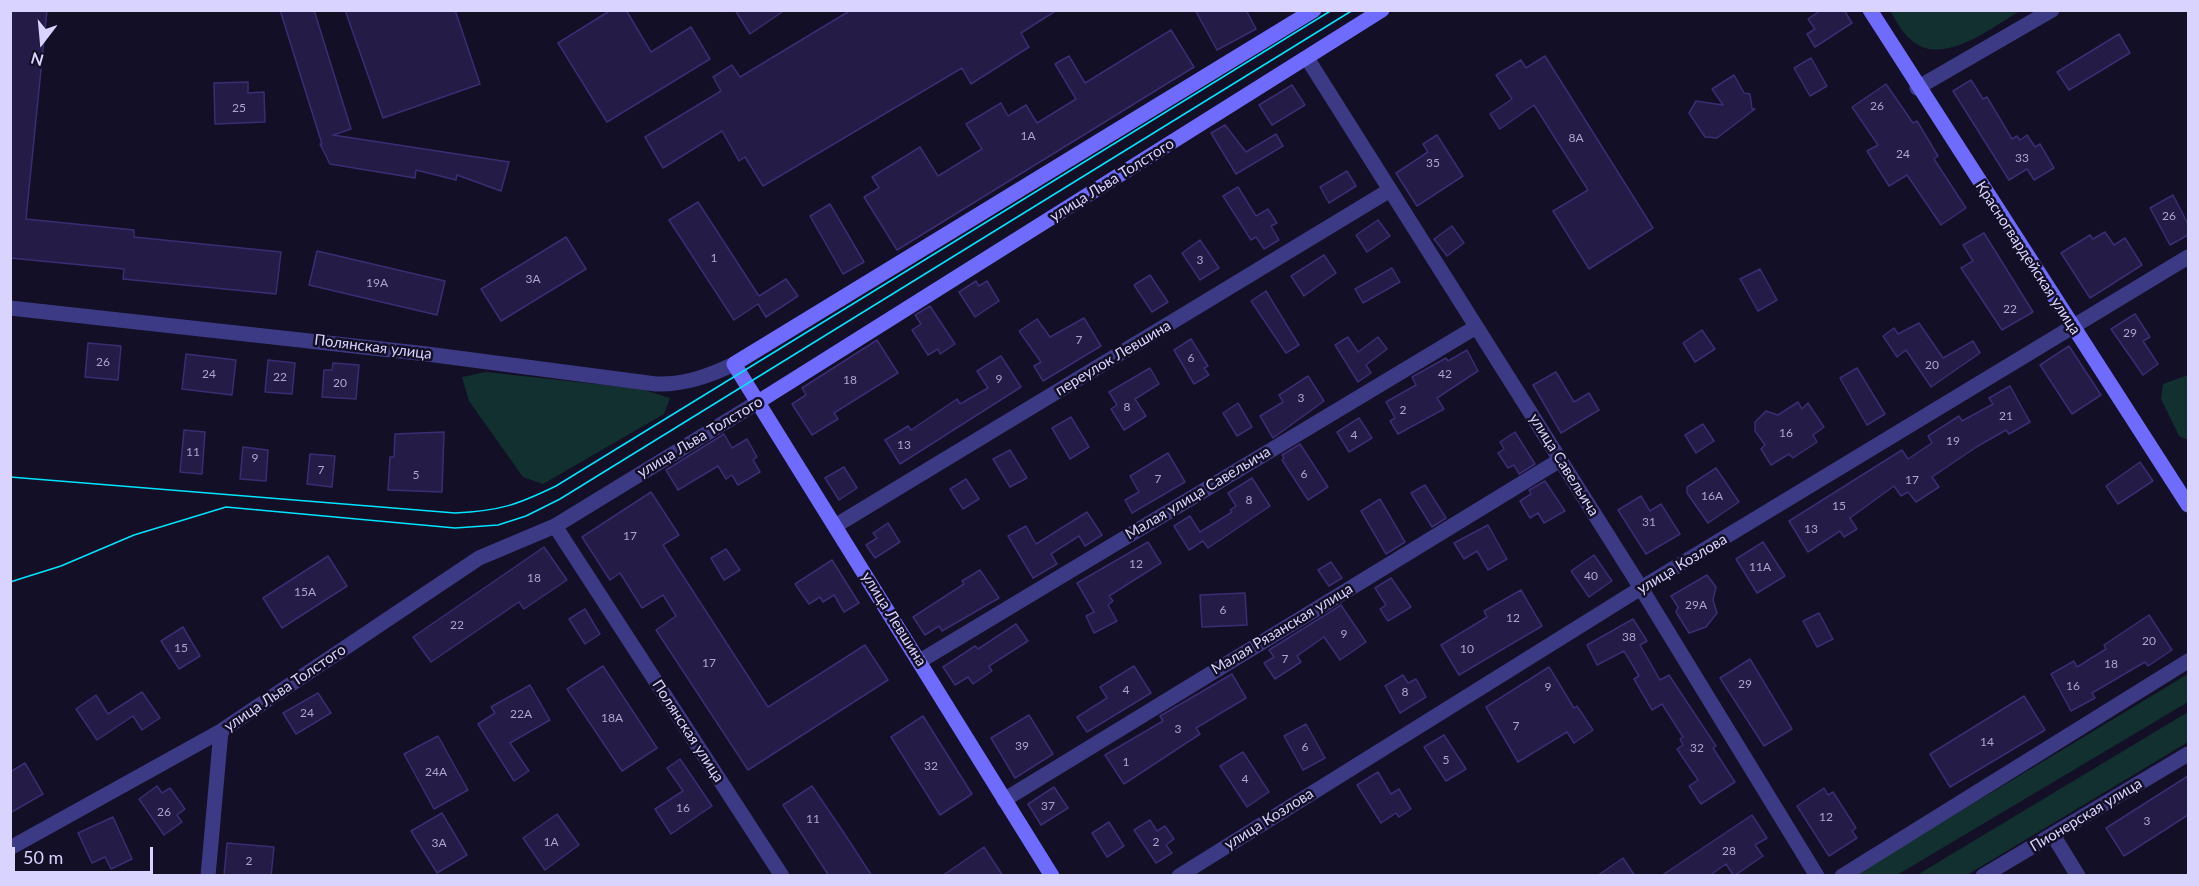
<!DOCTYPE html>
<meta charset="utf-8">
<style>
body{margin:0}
#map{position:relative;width:2199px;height:886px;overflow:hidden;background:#130f26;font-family:Lato,sans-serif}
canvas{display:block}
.frame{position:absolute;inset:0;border:12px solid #d9d4ff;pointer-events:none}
.north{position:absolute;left:12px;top:12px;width:60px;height:60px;-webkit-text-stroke:4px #130f26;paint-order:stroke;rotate:196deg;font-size:16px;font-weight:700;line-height:24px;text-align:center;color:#d9d4ff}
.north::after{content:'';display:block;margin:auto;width:21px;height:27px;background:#d9d4ff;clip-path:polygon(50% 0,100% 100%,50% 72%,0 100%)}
.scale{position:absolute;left:12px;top:847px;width:141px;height:27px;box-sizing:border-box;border:3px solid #d9d4ff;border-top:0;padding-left:8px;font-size:18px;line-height:21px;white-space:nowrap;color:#d9d4ff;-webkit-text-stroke:4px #130f26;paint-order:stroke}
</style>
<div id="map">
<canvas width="2199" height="886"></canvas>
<div class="frame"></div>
<div class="north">N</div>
<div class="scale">50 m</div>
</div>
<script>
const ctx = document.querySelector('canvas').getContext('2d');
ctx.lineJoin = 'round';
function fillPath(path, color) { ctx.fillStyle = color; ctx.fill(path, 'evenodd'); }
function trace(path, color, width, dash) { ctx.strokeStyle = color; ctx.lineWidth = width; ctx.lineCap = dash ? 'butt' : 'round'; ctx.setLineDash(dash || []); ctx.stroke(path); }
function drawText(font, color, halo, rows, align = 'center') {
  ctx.font = font + ' Lato,sans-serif'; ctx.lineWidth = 5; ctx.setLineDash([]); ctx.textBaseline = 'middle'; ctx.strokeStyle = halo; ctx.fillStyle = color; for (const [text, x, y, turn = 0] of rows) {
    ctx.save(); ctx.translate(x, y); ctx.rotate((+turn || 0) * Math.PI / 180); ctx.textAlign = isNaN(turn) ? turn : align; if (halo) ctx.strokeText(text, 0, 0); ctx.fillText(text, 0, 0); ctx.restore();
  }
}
const green = new Path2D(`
 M1890,11h130c-28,16 -80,59 -111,27 -8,-7 -13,-18 -19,-27z
 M486,372l155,17 29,9 -6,16 -121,70 -20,-7 -54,-76 -7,-24z
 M2188,375v65l-9,-4 -18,-37 2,-15z
 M2188,674v28l-291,173 -44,1z
 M2188,712v30l-221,133h-50z`);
const building = new Path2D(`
 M10,10h37l-21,209 108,11v7l147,15 -5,42 -153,-15 1,-10 -114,-11z
 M280,10h34l37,119 -18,6 176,27 -8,29 -44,-16 -1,5 -40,-10 -1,8 -85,-14 -10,-20h2z
 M345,10h110l25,74 -97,34z
 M611,10h15l25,42 40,-25 19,32 -103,63 -49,-79z
 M735,10h50l-35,24z
 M851,10h206l-36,23 8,14 -58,37 -9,-16 -199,118 -18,-29 -6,4 -17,-30 -59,37 -18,-31 76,-46 -8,-14 19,-12 8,12z
 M1195,10h51l10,19 -39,21z
 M1821,10h23l8,13 -37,24 -8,-13 8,-5 -7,-10z
 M1171,30l23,37 -297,183 -33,-53 15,-9 -7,-11 48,-30 18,29 44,-27 -16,-25 35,-21 7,13 18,-11 11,18 39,-24 -21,-35 14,-8 16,27z
 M2119,34l11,19 -61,37 -12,-18z
 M1545,56l108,172 -64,41 -36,-58 35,-21 -54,-85 -34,24 -10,-15 22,-15 -16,-24 25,-15 5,8z
 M1811,58l16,28 -17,10 -16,-28z
 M1734,75l10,18 6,1 2,15h3l-38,29 -12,-1 -16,-24 7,-12 27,4 -11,-16z
 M1971,80l12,19 4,-2 25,42 5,-3 3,4 7,-5 8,12 5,-3 14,24 -20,12 -7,-11 -18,11 -56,-89z
 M248,82v11l16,-1 1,30 -50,2 -1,-41z
 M1886,84l27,39 4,-2 21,35 -4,3 32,49 -25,17 -34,-50 -18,11 -22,-35 11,-6 -26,-38z
 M1292,85l13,20 -33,20 -13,-20z
 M1225,125l21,27 30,-18 7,12 -47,28 -25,-41z
 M1437,135l26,41 -46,30 -21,-33 32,-21 -5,-8z
 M1347,171l9,15 -27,17 -9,-16z
 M1238,187l18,29 12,-7 9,14 -6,3 8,14 -15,9 -8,-12 -5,3 -28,-44z
 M2173,195l15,29v11l-18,10 -20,-37z
 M698,202l61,94 27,-17 12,17 -32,21 -8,-13 -24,16 -65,-100z
 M830,204l34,58 -21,12 -33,-58z
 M1378,220l12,16 -23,16 -11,-17z
 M1452,226l12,17 -17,13 -13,-17z
 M2105,232l9,13 11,-7 17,27 -52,33 -29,-45 29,-18 3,4z
 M1984,233l49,79 -31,18 -41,-62 12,-7 -10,-16z
 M566,237l20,32 -85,52 -20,-32z
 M1200,240l19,28 -19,12 -18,-27z
 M317,251l128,30 -8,34 -128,-30z
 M1324,255l12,18 -32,23 -13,-20z
 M1392,268l8,14 -37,21 -8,-14z
 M1760,269l17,31 -19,11 -18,-32z
 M1150,275l18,27 -16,10 -18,-27z
 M976,281l3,5 8,-5 12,20 -24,16 -16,-25z
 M1266,291l33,54 -13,8 -35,-52z
 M930,306l25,38 -15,10 -2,-5 -10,6 -16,-25 9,-6 -6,-9z
 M2135,314l15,23 -7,4 15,23 -15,11 -32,-46z
 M1084,318l17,28 -58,35 -9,-15 7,-4 -22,-31 18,-12 13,18z
 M1919,323l24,35 30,-17 7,12 -49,34 -25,-37 -9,7 -14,-21 11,-8 4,6z
 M1702,330l13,19 -20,13 -12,-19z
 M1348,337l10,15 20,-15 9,12 -21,16 5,8 -13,9 -23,-37z
 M1191,339l17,27 -4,2 5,7 -15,9 -20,-34z
 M877,340l21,33 -64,40 4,6 -26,16 -20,-31 14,-9 -4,-7z
 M88,343l33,3 -3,34 -33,-3z
 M2069,346l32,49 -29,19 -32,-49z
 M1467,350l11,21 -41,27 7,11 -46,25 -8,-13 5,-3 -9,-16 30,-17 -4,-8 34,-19 2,3z
 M186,354l50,6 -4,35 -50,-6z
 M1001,356l20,31 -121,77 -15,-24 23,-14 3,4 46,-31 3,5 28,-16 -11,-17z
 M268,360l27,3 -3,31 -27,-2z
 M333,363l26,2 -3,34 -34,-2 2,-27h8z
 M1150,368l9,16 -24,15 11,17 -22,14 -13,-21 6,-4 -8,-13z
 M1857,368l28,46 -18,11 -27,-47z
 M1556,372l18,30 15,-9 10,17 -38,23 -28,-48z
 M1308,376l16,25 -51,37 -13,-22 23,-14 -4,-7z
 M2010,386l20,36 -21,12 -3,-4 -28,16 -46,31 7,10 -23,15 -8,-10 -7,4 -7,-10 -44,32 7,11 -13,8 -4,-6 -32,21 -19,-31 113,-71 6,9 24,-16 -4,-7 31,-20 3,5 31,-17 -4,-6z
 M1798,402l4,7 6,-6 16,24 -11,8 4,7 -24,16 -4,-4 -18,11 -10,-16 4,-4 -10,-14v-9l11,-11 12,4z
 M1238,403l14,24 -15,9 -14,-23z
 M1071,417l18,30 -19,12 -18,-31z
 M1359,418l13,20 -23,14 -12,-20z
 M1703,424l11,17 -18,12 -11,-18z
 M184,430l21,2 -3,42 -22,-2z
 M444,432l-2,60 -54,-2 2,-33h4l1,-23z
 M1515,432l20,32 -16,10 -5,-9 -6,3 -10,-15 6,-4 -4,-7z
 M724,434l8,14 15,-9 10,18 -4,3 7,12 -22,13 -6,-10 -6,4 -8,-13 -40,24 -12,-20z
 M1300,444l28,43 -20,13 -26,-40 2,-2 -2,-3z
 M243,447l25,3 -2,31 -26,-2z
 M1010,450l17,28 -17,9 -17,-28z
 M1168,453l17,29 -53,31 -7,-13 14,-8 -9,-16z
 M310,454l25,2 -3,31 -25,-3z
 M2140,462l13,19 -35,23 -12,-18z
 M844,467l13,21 -18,12 -14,-22z
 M1716,468l23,34 -31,21 -21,-30v-6z
 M1252,478l18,28 -62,42 -5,-7 -14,9 -15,-24 16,-10 10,16 32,-20 -2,-2 6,-4 -8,-13z
 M966,479l13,20 -16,10 -13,-20z
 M1545,481l20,30 -21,12 -6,-10 -8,5 -10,-17 11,-7 -2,-4z
 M1425,485l21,33 -14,9 -21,-34z
 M651,492l28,43 -16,10 105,162 97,-62 23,35 -140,90 -92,-140 20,-14 -13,-21 -21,13 -22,-35 -10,7 -28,-43z
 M1641,496l9,15 11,-7 19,30 -34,20 -28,-44z
 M1380,499l25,43 -19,12 -25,-43z
 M1087,512l15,23 -17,11 -6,-10 -28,18 6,10 -24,14 -25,-42 18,-10 10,18z
 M888,523l12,19 -25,16 -9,-13 11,-7 -4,-5z
 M1488,525l19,34 -19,11 -11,-19 -13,8 -10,-16z
 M1148,542l13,21 -52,33 4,5 -5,4 9,16 -23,12 -8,-17 8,-4 -17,-29z
 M1763,542l22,34 -28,17 -21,-34z
 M544,547l23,33 -43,29 -5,-7 -88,60 -18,-25z
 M726,549l14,21 -16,10 -13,-22z
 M1594,555l18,26 -23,16 -18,-26z
 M328,556l19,30 -65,42 -19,-30z
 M832,560l27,43 -15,9 -10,-17 -11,7 -3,-5 -11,7 -14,-20z
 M1331,562l11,16 -13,8 -11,-16z
 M980,570l19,28 -57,33 -3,-5 -14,9 -12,-18 51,-33 -2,-3z
 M1707,575l9,12 -3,13 4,13 -11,14 -17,6 -13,-21 2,-5 -7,-11z
 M1391,578l20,29 -23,14 -8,-12 6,-4 -11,-17z
 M1521,590l21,36 -83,49 -18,-30 46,-28 -3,-6z
 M1245,593l2,32 -45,2 -2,-32z
 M1341,605l25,37 -26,18 -16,-23 -27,19 4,6 -26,17 -11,-16 10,-6 -5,-7z
 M585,609l15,25 -15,10 -16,-25z
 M1819,613l14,26 -16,8 -14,-26z
 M2149,615l23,35 -24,16 -3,-4 -53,31 3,5 -24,13 -20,-37 23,-13 3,6 29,-18 -2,-4z
 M1633,619l14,22 -7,4 20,35 9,-5 47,71 -3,2 22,34 -34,22 -12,-18 9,-6 -21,-31 6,-4 -3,-6 3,-2 -21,-33 -10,6 -18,-31 5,-3 -15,-25 -27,14 -10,-20z
 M1016,624l12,17 -39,25 3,5 -19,13 -5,-7 -13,8 -12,-18 32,-21 3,3z
 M183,627l17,29 -21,13 -18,-28z
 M1750,659l42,70 -28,17 -44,-68z
 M603,666l54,82 -35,23 -55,-82z
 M1134,666l17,27 -64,39 -10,-15 30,-19 -7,-11z
 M1549,667l25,41 3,-2 16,24 -19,13 -7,-11 -49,30 -32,-55z
 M1232,674l14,24 -50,30 4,6 -76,50 -19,-29 58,-34 -3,-5z
 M1403,675l5,8 8,-4 10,18 -26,16 -15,-27z
 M530,685l20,35 -40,23 19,28 -15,10 -36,-57 17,-11 -4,-6z
 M142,692l18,26 -18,12 -9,-14 -36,24 -21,-31 20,-14 12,19z
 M318,693l13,20 -35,21 -13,-21z
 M2024,696l21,34 -95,57 -20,-33z
 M1029,715l24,39 -38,24 -24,-40z
 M923,716l49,78 -32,21 -49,-78z
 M1306,724l19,34 -22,12 -19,-34z
 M1444,735l22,34 -20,12 -22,-34z
 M438,736l30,54 -34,19 -30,-55z
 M1243,752l26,40 -22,15 -27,-41z
 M680,759l32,47 -41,28 -16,-25 28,-18 -16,-23z
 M25,763l18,31 -33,19v-41z
 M1378,772l13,22 8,-5 12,20 -12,8 -3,-4 -15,10 -24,-38z
 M2188,776v39l-64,41 -18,-28z
 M157,786l5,7 8,-5 15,21 -8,6 5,7 -18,13 -25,-36z
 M812,786l32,47 28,43h-43l-46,-71z
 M1054,787l14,21 -27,17 -13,-21z
 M1824,788l4,7 5,-3 23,36 -4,3 5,7 -28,18 -32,-50z
 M442,813l25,42 -30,18 -26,-42z
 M557,814l22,31 -34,25 -22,-32z
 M1752,815l15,23 -12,7 8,11 -29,20 -8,-12 -17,12h-48z
 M113,817l19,42 -21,10 -6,-12 -13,6 -14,-30z
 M1150,820l7,11 8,-5 9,13 -8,6 6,8 -16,10 -22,-33z
 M1109,822l15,24 -17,11 -15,-24z
 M227,843l47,4 -3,29h-47z
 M984,847l19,29h-61z
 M1623,858l12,18h-38z`);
const street = new Path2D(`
 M1307,58l334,530 176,288
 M1917,88l135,-78
 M10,308l417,46 229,30c28,1 53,-8 78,-20
 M555,526l227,350
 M835,526l555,-336
 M920,661l556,-334
 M1004,800l556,-340
 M2053,835l25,41
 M10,848l211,-117 258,-173 76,-32 203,-124
 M208,876l13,-145
 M1179,876l462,-288 547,-331
 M1842,876l346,-215
 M1983,876l205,-122`);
const secondary = new Path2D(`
 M1870,10l318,495
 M758,402l624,-392
 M1052,876l-318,-512 580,-354`);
const tram = new Path2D(`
 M10,477l445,36c44,-2 62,-8 101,-27l776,-476
 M10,582l51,-16 73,-31 92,-28 229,21 43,-3 28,-9 34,-17 793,-489`);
const numberNames = [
 ["26",1877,106],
 ["25",239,108],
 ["1А",1028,136],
 ["8А",1576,138],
 ["24",1903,154],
 ["33",2022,158],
 ["35",1433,163],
 ["26",2169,216],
 ["1",714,258],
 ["3",1200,260],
 ["3А",533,279],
 ["19А",377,283],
 ["22",2010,309],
 ["29",2130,333],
 ["7",1079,340],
 ["6",1191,358],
 ["26",103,362],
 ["20",1932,365],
 ["24",209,374],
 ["42",1445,374],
 ["22",280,377],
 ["9",999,379],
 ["18",850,380],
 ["20",340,383],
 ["3",1301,398],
 ["8",1127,407],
 ["2",1403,410],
 ["21",2006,416],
 ["16",1786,433],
 ["4",1354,435],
 ["19",1953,441],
 ["13",904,445],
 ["11",193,452],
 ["9",255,458],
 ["7",321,470],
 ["6",1304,474],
 ["5",416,475],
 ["7",1158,479],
 ["17",1912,480],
 ["16А",1712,496],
 ["8",1249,500],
 ["15",1839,506],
 ["31",1649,522],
 ["13",1811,529],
 ["17",630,536],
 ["12",1136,564],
 ["11А",1760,567],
 ["40",1591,576],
 ["18",534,578],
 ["15А",305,592],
 ["29А",1696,605],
 ["6",1223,610],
 ["12",1513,618],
 ["22",457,625],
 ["9",1344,634],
 ["38",1629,637],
 ["20",2149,641],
 ["15",181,648],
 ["10",1467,649],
 ["7",1285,659],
 ["17",709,663],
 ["18",2111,664],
 ["29",1745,684],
 ["16",2073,686],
 ["9",1548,687],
 ["4",1126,690],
 ["8",1405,692],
 ["24",307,713],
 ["22А",521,714],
 ["18А",612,718],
 ["7",1516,726],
 ["3",1178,729],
 ["14",1987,742],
 ["39",1022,746],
 ["6",1305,747],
 ["32",1697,748],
 ["5",1446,760],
 ["1",1126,762],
 ["32",931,766],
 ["24А",436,772],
 ["4",1245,779],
 ["37",1048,806],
 ["16",683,808],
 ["26",164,812],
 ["12",1826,817],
 ["11",813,819],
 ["3",2147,821],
 ["1А",551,842],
 ["2",1156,842],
 ["3А",439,843],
 ["28",1729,851],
 ["2",249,861]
];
const streetNames = [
 ["улица Льва Толстого",1112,180,-32],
 ["Красногвардейская улица",2028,258,57],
 ["Полянская улица",373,347,7],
 ["переулок Левшина",1113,358,-31],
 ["улица Льва Толстого",700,437,-31],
 ["улица Савельича",1564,465,58],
 ["Малая улица Савельича",1198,493,-31],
 ["улица Козлова",1682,564,-31],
 ["улица Левшина",894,619,58],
 ["Малая Рязанская улица",1282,629,-31],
 ["улица Льва Толстого",285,688,-34],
 ["Полянская улица",688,731,57],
 ["Пионерская улица",2086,815,-31],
 ["улица Козлова",1269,819,-32]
];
fillPath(green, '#12302f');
fillPath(building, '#241b47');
trace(building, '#3b2d73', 1.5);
trace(street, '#3d3a85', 15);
trace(secondary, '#6f6bff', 15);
trace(tram, '#00e5ff', 1.5);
drawText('12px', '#aca6d1', null, numberNames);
drawText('15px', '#d9d4ff', '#130f26', streetNames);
</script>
